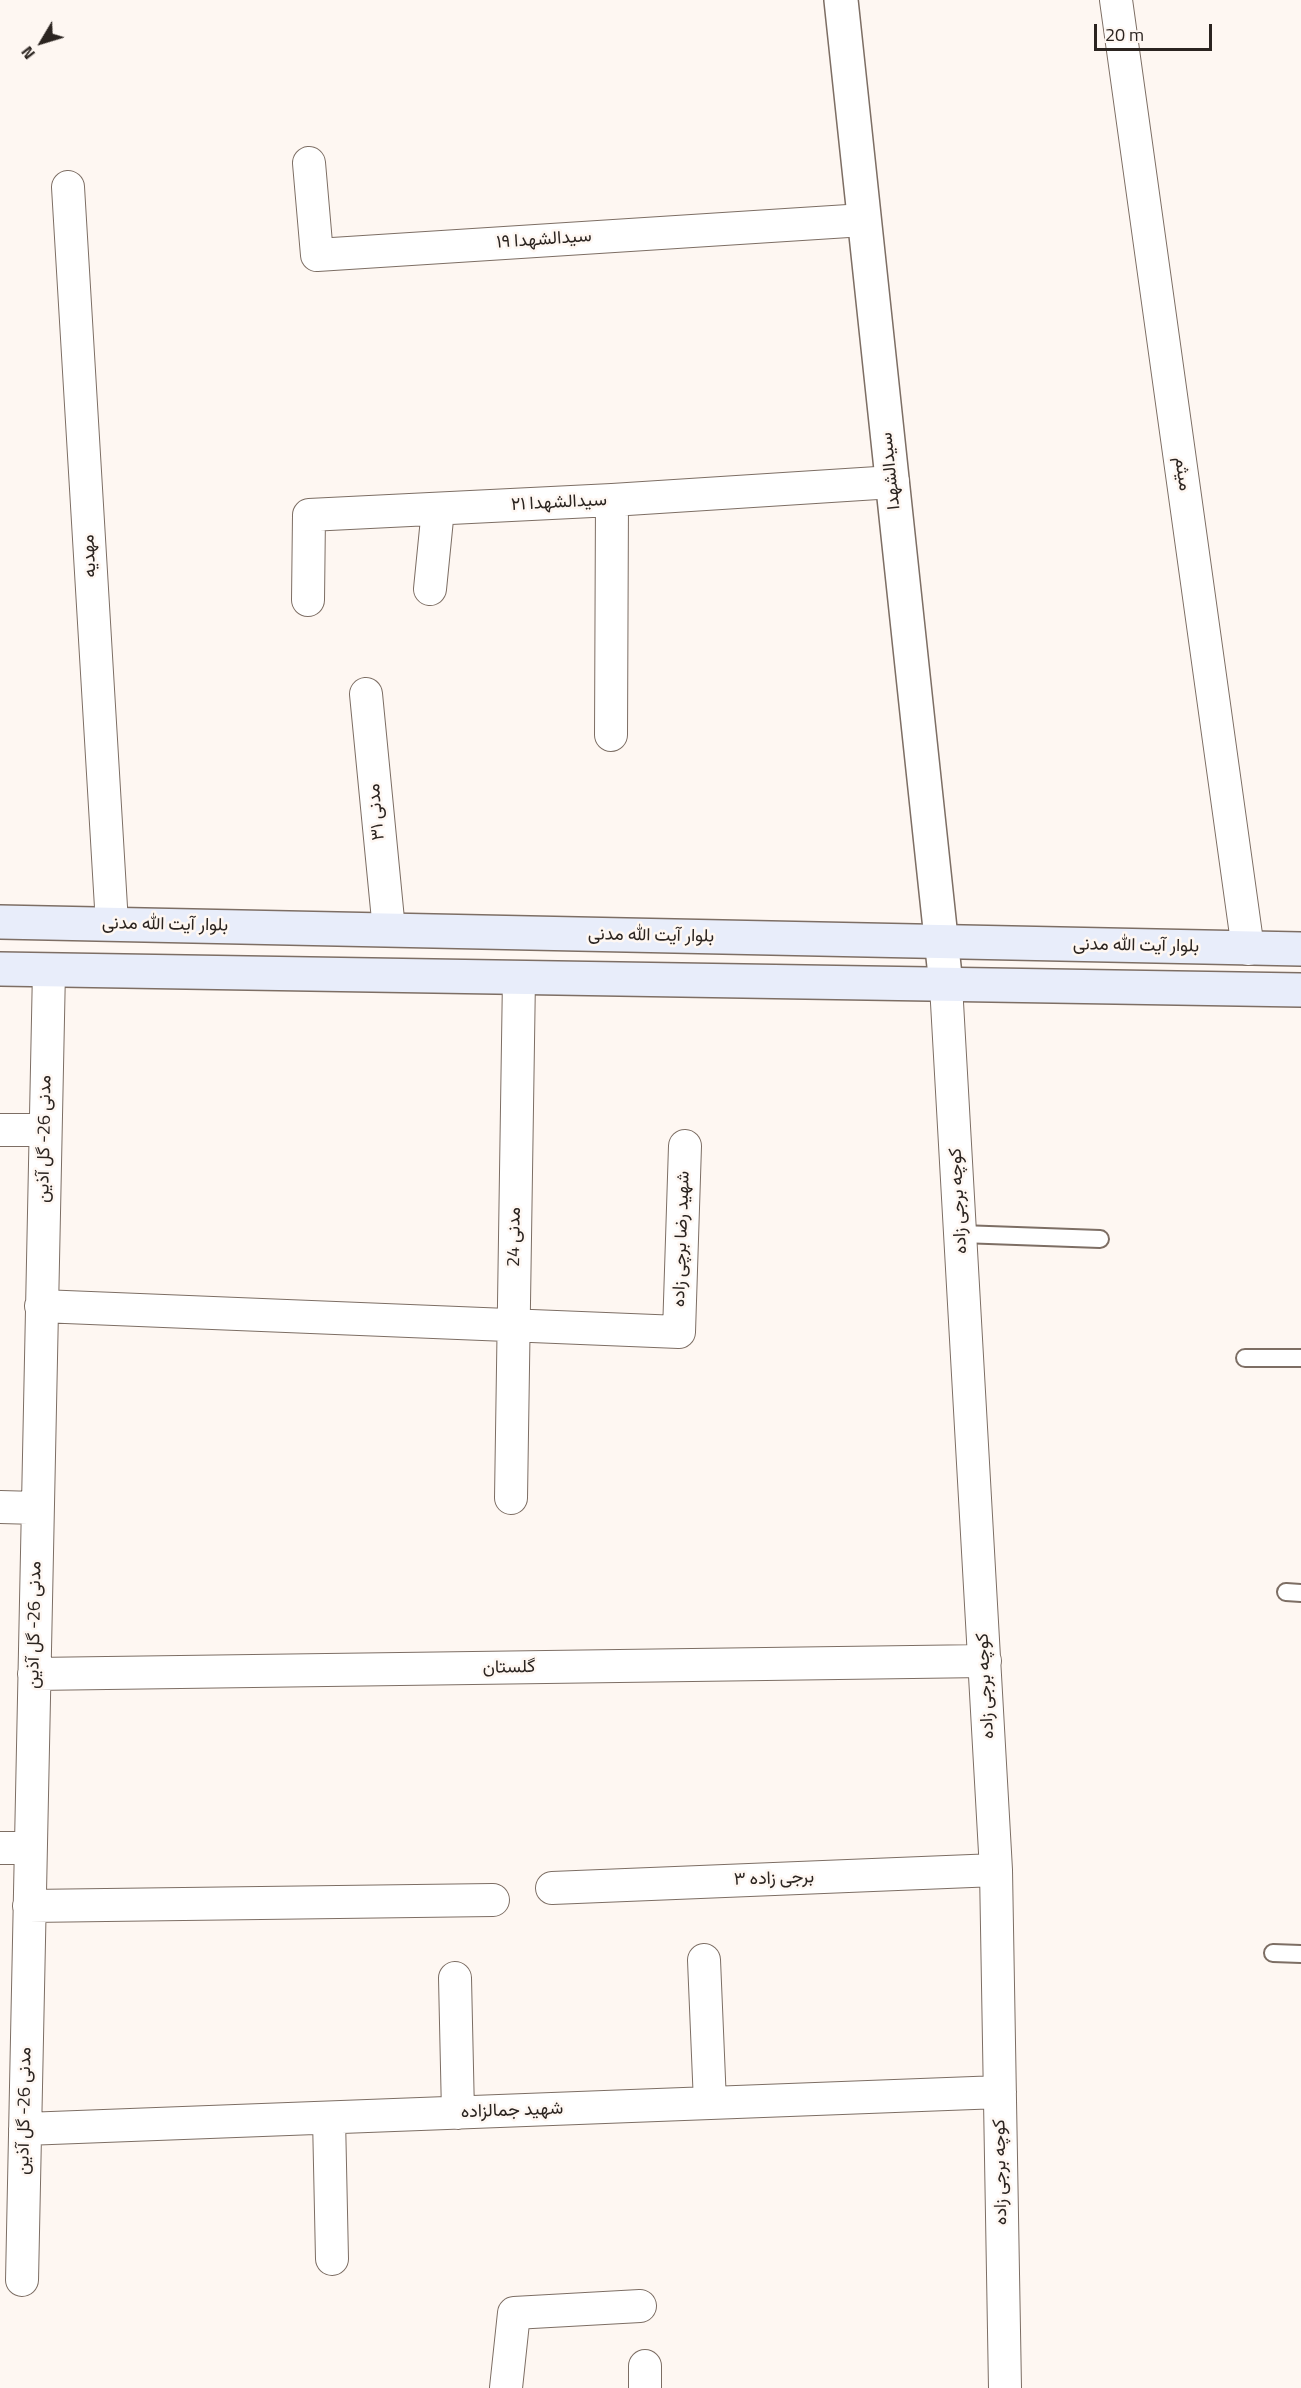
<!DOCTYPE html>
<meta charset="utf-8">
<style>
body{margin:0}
#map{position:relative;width:1301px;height:2388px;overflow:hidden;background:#fef7f2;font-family:"Titillium Web",sans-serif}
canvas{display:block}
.north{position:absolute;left:12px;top:12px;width:60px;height:60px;-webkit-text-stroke:4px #fef7f2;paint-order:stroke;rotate:232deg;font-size:16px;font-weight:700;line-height:24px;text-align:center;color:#2b2420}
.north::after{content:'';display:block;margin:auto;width:21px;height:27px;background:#2b2420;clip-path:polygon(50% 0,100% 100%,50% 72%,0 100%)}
.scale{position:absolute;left:1094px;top:24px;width:118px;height:27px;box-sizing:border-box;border:3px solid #2b2420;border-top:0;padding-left:8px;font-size:18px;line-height:21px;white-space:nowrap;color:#2b2420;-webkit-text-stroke:4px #fef7f2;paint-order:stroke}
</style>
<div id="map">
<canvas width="1301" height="2388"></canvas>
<div class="north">N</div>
<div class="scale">20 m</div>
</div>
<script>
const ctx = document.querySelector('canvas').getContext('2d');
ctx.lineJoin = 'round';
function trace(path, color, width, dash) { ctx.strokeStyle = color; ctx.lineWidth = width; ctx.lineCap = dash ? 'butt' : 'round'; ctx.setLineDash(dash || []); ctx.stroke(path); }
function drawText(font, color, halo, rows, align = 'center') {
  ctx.font = font + ' "Titillium Web",Vazirmatn,sans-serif'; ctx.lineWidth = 5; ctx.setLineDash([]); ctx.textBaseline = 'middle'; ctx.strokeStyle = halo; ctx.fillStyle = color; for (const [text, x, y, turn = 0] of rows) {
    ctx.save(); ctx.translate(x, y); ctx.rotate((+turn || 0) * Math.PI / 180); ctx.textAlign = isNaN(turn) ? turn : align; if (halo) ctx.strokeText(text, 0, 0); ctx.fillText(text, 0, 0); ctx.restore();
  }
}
const service = new Path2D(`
 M961,1234l139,5
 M1245,1358h56
 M1286,1592l15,1
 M1273,1953l28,1`);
const minor = new Path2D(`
 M1116,0l132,949
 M309,163l8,92 547,-35
 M68,187l44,737
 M430,589l8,-80
 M308,600l1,-85 303,-15 281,-18
 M366,694l23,236
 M611,735l1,-235
 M946,985l50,885 9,518
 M0,1130h45
 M41,1306l638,26 6,-186
 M511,1498l8,-521
 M0,1507l37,1
 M34,1674l951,-13
 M0,1848h30
 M552,1888l444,-18
 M29,1906l464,-6
 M704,1960l6,143
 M455,1978l3,135
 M329,2118l3,141
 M25,2129l975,-37
 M22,2280l27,-1310
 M645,2366v22
 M506,2388l8,-75 126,-7`);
const tertiary = new Path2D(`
 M841,0l105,985`);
const secondary = new Path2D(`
 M0,922l1301,27
 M0,969l1301,21`);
const streetNames = [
 ["سیدالشهدا ۱۹",544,240,-4],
 ["سیدالشهدا",891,471,-96],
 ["میثم",1182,474,82],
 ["سیدالشهدا ۲۱",559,503,-3],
 ["مهدیه",90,556,-93],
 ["مدنی ۳۱",377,812,-95],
 ["بلوار آیت الله مدنی",165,925,1],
 ["بلوار آیت الله مدنی",651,936,1],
 ["بلوار آیت الله مدنی",1136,946,1],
 ["مدنی 26- گل آذین",45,1139,-89],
 ["کوچه برجى زاده",959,1201,-93],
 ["مدنی 24",515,1237,-89],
 ["شهید رضا برچی زاده",682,1239,-88],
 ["مدنی 26- گل آذین",35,1625,-89],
 ["گلستان",509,1668,-1],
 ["کوچه برجى زاده",986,1686,-93],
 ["برجی زاده ۳",774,1879,-2],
 ["مدنی 26- گل آذین",25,2111,-89],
 ["شهید جمالزاده",512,2111,-2],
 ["کوچه برجى زاده",1001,2172,-91]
];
trace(service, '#7d6e64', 20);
trace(minor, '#7d6e64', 34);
trace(tertiary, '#7d6e64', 36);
trace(secondary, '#7d6e64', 36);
trace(service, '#fff', 16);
trace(minor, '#fff', 32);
trace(tertiary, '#fff', 33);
trace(secondary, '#e8edfa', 33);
drawText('18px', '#2b2420', '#fef7f2', streetNames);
</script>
